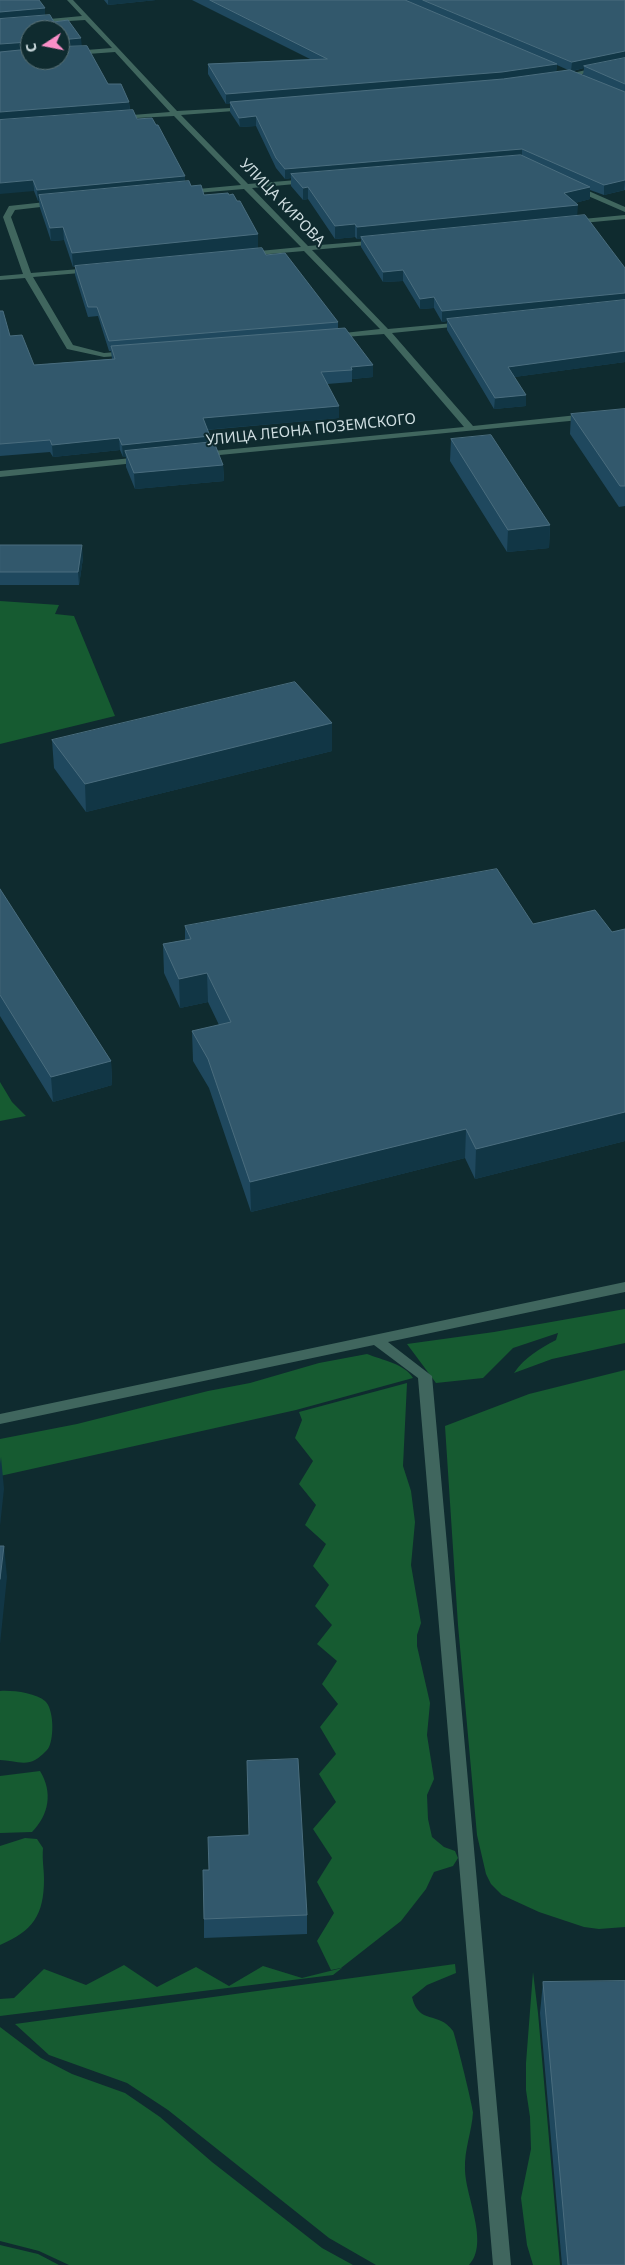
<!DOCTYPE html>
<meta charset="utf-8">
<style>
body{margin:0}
#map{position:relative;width:625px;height:2265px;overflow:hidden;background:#0f2b2f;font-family:"Noto Sans",sans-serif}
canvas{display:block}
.north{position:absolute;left:20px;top:20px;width:50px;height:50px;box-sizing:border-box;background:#0f2b2f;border:1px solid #5b7276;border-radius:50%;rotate:259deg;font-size:14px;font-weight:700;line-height:20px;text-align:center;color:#cedde0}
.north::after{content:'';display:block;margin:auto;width:18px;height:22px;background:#fa8fc8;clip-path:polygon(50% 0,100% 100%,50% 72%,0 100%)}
</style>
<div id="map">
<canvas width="625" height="2265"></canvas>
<div class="north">С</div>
</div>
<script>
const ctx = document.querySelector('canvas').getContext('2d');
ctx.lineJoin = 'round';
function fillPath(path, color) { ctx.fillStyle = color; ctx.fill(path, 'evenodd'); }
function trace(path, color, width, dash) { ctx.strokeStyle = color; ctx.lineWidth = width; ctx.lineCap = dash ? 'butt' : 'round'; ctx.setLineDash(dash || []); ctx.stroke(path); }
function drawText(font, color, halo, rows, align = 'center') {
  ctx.font = font + ' "Noto Sans",sans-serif'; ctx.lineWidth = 4; ctx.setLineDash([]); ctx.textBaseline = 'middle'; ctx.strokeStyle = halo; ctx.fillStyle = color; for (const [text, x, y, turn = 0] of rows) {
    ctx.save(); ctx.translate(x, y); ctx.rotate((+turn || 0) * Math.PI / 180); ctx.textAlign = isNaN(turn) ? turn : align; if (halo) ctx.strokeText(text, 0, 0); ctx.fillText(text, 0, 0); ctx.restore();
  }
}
const green = new Path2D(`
 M0,601l59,4 -4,9 19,2 41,100 -115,28z
 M0,1082l12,20 14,14 -26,5z
 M625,1309v34l-73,16 -38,14c11,-16 25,-24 42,-33l2,-7 -45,15 -30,30 -47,5 -29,-39 87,-12z
 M367,1354c15,6 38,10 46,24l-117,32 -296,66v-37l77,-15 131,-33 42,-8 69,-20z
 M625,1370v557l-26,2 -15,-2 -45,-15 -37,-17 -11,-11 -5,-10 -9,-39 -19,-210 -13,-199 84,-32z
 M407,1383l-4,83 8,25 4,31 -4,43 10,58 -4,12v11l13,57 -3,32 7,44 -7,16 1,24 4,18 12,10 11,4 3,7 -5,8 -19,6 -8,17 -25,32 -60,47 -10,2 -14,-29 17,-28 -17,-31 15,-24 -19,-29 23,-27 -17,-28 17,-20 -16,-27 18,-23 -16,-20 15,-23 -20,-17 15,-19 -17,-19 14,-21 -16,-19 13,-22 -21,-19 11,-20 -17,-21 14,-23 -18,-23 7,-18 -3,-8z
 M0,1691c12,-1 36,2 45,10 9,8 9,36 4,46 -2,4 -10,11 -14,13 -10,6 -24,0 -35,0z
 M40,1771c13,21 9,44 -8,61l-32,1v-57z
 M25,1838l12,1 6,9c-1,13 1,20 1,31 0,36 -11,52 -44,66v-99z
 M455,1964l1,9 -29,12 -15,12c7,29 26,13 41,34 2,3 20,76 20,81 -1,19 -9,38 -8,57 0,27 25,74 4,96h-93l-47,-27 -161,-128 -41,-27 -78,-28 -34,-31z
 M124,1965l33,22 39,-20 33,19 34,-20 39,12 40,-10 -9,7 -333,41v-17l14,-1 30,-29 42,16z
 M533,1972l5,41 22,252h-27l-6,-20 -6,-47 10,-49 -1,-32 -4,-27v-27z
 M0,2027l41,31 31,16 53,19 35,24 52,45 110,86 31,17h-284l-30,-14 -39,-10z
 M0,2245l38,9 21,11h-59z`);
const minor = new Path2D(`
 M67,0h6l104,111 72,-4v2l-2,1 -66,5 67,69 61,-5 1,2 -4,2 -54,5 56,58 73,-6v4h-3l-66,6 76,79 77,-7 1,2 -4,2 -70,7 81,93 114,-12 3,1v4l-391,38 -1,-2 4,-3 262,-25 -80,-93 -52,4 -1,-2 4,-2 45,-5 -76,-78 -58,5v-4h3l52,-5 -57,-58 -60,5v-4h3l54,-5 -67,-69 -56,3v-2l2,-1 50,-4 -55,-60 -55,4v-4l52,-4 -27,-28 -48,3 2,-3 43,-4z
 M625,61v4l-62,13 -3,-2z
 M575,185l50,22v5l-53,-23 -1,-2z
 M55,201h3v4l-43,5 -4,7 20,56 61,-5 4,2 -4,2 -59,5 40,68 31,8 24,-2 4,2 -1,2 -27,2 -37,-8 -42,-71 -25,2v-4l23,-2 -20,-57 6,-11z
 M625,215v4l-53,5 -4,-2 4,-2z
 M142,457l4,3 -1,2 -145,15v-6z
 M625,1282v10l-237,50 44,34 79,889h-18l-75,-887 -44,-33 -374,79v-10z`);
const wall = new Path2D(`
 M0,0l45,16 9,6 28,24 26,38 21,18 1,8 55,72 19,13h25l8,6 21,33v14l80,74v7l35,36v12l-21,2v3l-25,2 12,22v12l-132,12 3,12 13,23 1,16 -89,8 -9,-22v-10h-3l-3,-7 -67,7 -3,-5 -50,4v-145l10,25 24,29 78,-6 -1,-8h-2l-11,-35 -10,1 -13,-42v-8h-2l-9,-27 -13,1 -11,-33 -1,-7h-1l-4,-10zM30,30h30l-30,30z
 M104,0h52l-48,5z
 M192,0h433v190l-21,5 -14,-5v9l-15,4 2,13 48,52v94l-111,15 12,18v11l-32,3 -47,-79v-9l-5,1 -8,-14 -14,1 -17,-28 -20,1 -22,-35v-8h-4l-2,-2 -20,2 -27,-40 -5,1 -12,-14v-8l-6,1 -9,-11 -20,-42 -16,1 -10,-15v-8h-4l-18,-30v-10l102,-5zM557,65l11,5 -12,2zM584,68l-1,7 -10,-4z
 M625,409v97l-6,1 -49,-73 1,-20z
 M451,439l99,86 -1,23 -42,4 -57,-91z
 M0,545l83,13 -4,27h-79z
 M52,740l280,11 -246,61 -32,-44z
 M0,889l111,172 1,24 -59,17 -53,-86z
 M533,924l79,8 13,-3v212l-150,38 -10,-21 -214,54 -42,-124 -16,-27 -1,-30 27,-6 -11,-23 -28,6 -16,-35 -1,-29 22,-4v-14z
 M307,1915v19l-103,4v-19z
 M543,1982l82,283h-63l-22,-252z`);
const shadedWall = new Path2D(`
 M108,0h48l-48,5z
 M45,8v10l-45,4v-10z
 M81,38l1,10 -22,2v-10z
 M29,42l1,10 -30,3v-11z
 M625,51v9l-41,6v2l-13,3 1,-9z
 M557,64l-1,9 -54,8 -272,21v2h-4v-10z
 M129,102l1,10 -130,11v-11z
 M256,116v10l-16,1 -1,-9z
 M522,149v10l-231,15v4l-6,1v-10z
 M185,176v11l-146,8v6h-1l-1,-11z
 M33,180l1,11 -34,3v-11z
 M625,180l-1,10 -20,5v-10z
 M308,187v12l-5,1v-12z
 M590,187v12l-26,7v-13z
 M578,205l-1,13 -216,19v2h-4v-12z
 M355,224v13l-20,2v-13z
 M63,227l1,13 -13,1 -1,-13z
 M258,234v14l-185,19 -1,-14z
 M403,270v11l-20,1v-10z
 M625,293v11l-178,15v2l-5,1v-11z
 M434,297v11l-14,1v-10z
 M625,351v11l-118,16 1,-11z
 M373,365v12l-21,2v-9l-1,-3z
 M526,395v11l-32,3 1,-11z
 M339,406v12l-136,12v-12z
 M210,436v13l-85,2 1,6h-3l-1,-12z
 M119,438l1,12 -67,7 -1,-12z
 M223,465l1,16 -89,8 -1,-16z
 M550,525l-1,23 -42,4 1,-22z
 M82,545l1,13 -4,27 -1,-13z
 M332,723v28l-246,61 -1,-28z
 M207,973l1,29 -28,6 -1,-29z
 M111,1061l1,24 -59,17 -2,-25z
 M625,1112v29l-150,38 1,-30z
 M466,1129l-1,29 -214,54 -1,-30z
 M1,1457l3,32 -4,37v-62z
 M4,1546l3,31 -7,67v-65z`);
const building = new Path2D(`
 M0,0h39l6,8 -45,4z
 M210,0h195l152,64 -55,8 -276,22 -18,-30 119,-5z
 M423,0h202v51l-53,11z
 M50,15l4,7 14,-2 13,18 -21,2v-10h-30v14l-1,-2 -29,2v-25z
 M87,46l21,38h13l8,18 -129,10v-60l30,-3v11h30v-13z
 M625,58v26l-41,-18z
 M570,70l55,22v88l-21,5 -82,-36 -237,20 -9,-11 -20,-42 -17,2 -9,-16 273,-23z
 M133,110l4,9 15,-1 4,7h2l27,51 -148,14 -4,-10 -33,3v-63z
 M521,155l69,32 -26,6 14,12 -221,22 -2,-3 -20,2 -27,-39 -5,1 -12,-14z
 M189,181l2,5 10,-1 3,10 24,-2 1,2 4,-1 4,7h3l18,33 -186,19 -9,-26 -13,1 -11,-33z
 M585,215l40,53v25l-183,18 -8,-14 -14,2 -17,-29 -20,2 -22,-35z
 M262,248l4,7 19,-2 53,69 -229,19 -12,-34h-9l-13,-41z
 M625,300v51l-117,16 18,28 -31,3 -48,-79z
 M0,311h3l7,25 12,-1 12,30 81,-6 -4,-13 234,-18 28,37 -22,2 1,3 -31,2 18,34 -136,12 7,18 -88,9 -3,-7 -67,7 -2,-5 -50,4z
 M625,409v77h-5l-49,-72z
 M491,435l59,90 -42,5 -57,-91z
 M214,442l9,23 -89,8 -9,-22z
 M0,545h82l-4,27h-78z
 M295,682l37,41 -247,61 -33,-44z
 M497,869l36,55 62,-14 17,22 13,-3v183l-149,37 -10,-20 -216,53 -42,-123 -16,-28 39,-9 -24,-49 -28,6 -16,-35 28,-5 -6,-13z
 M0,889l111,172 -60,16 -51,-82z
 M0,1546h4l-4,33z
 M298,1759l9,156 -103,4 -1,-49h6l-1,-33 41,-2 -2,-74z
 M625,1981v284h-57l-25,-283z`);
const farStreetnames = [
 ["УЛИЦА КИРОВА",282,203,46],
 ["УЛИЦА ЛЕОНА ПОЗЕМСКОГО",311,430,-6]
];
fillPath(green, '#165b31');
fillPath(minor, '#40665e');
fillPath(wall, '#1f485e');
fillPath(shadedWall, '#113645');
fillPath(building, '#32586c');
trace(building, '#4a6d7e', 1);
drawText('15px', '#cedde0', '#0f2b2f', farStreetnames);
</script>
